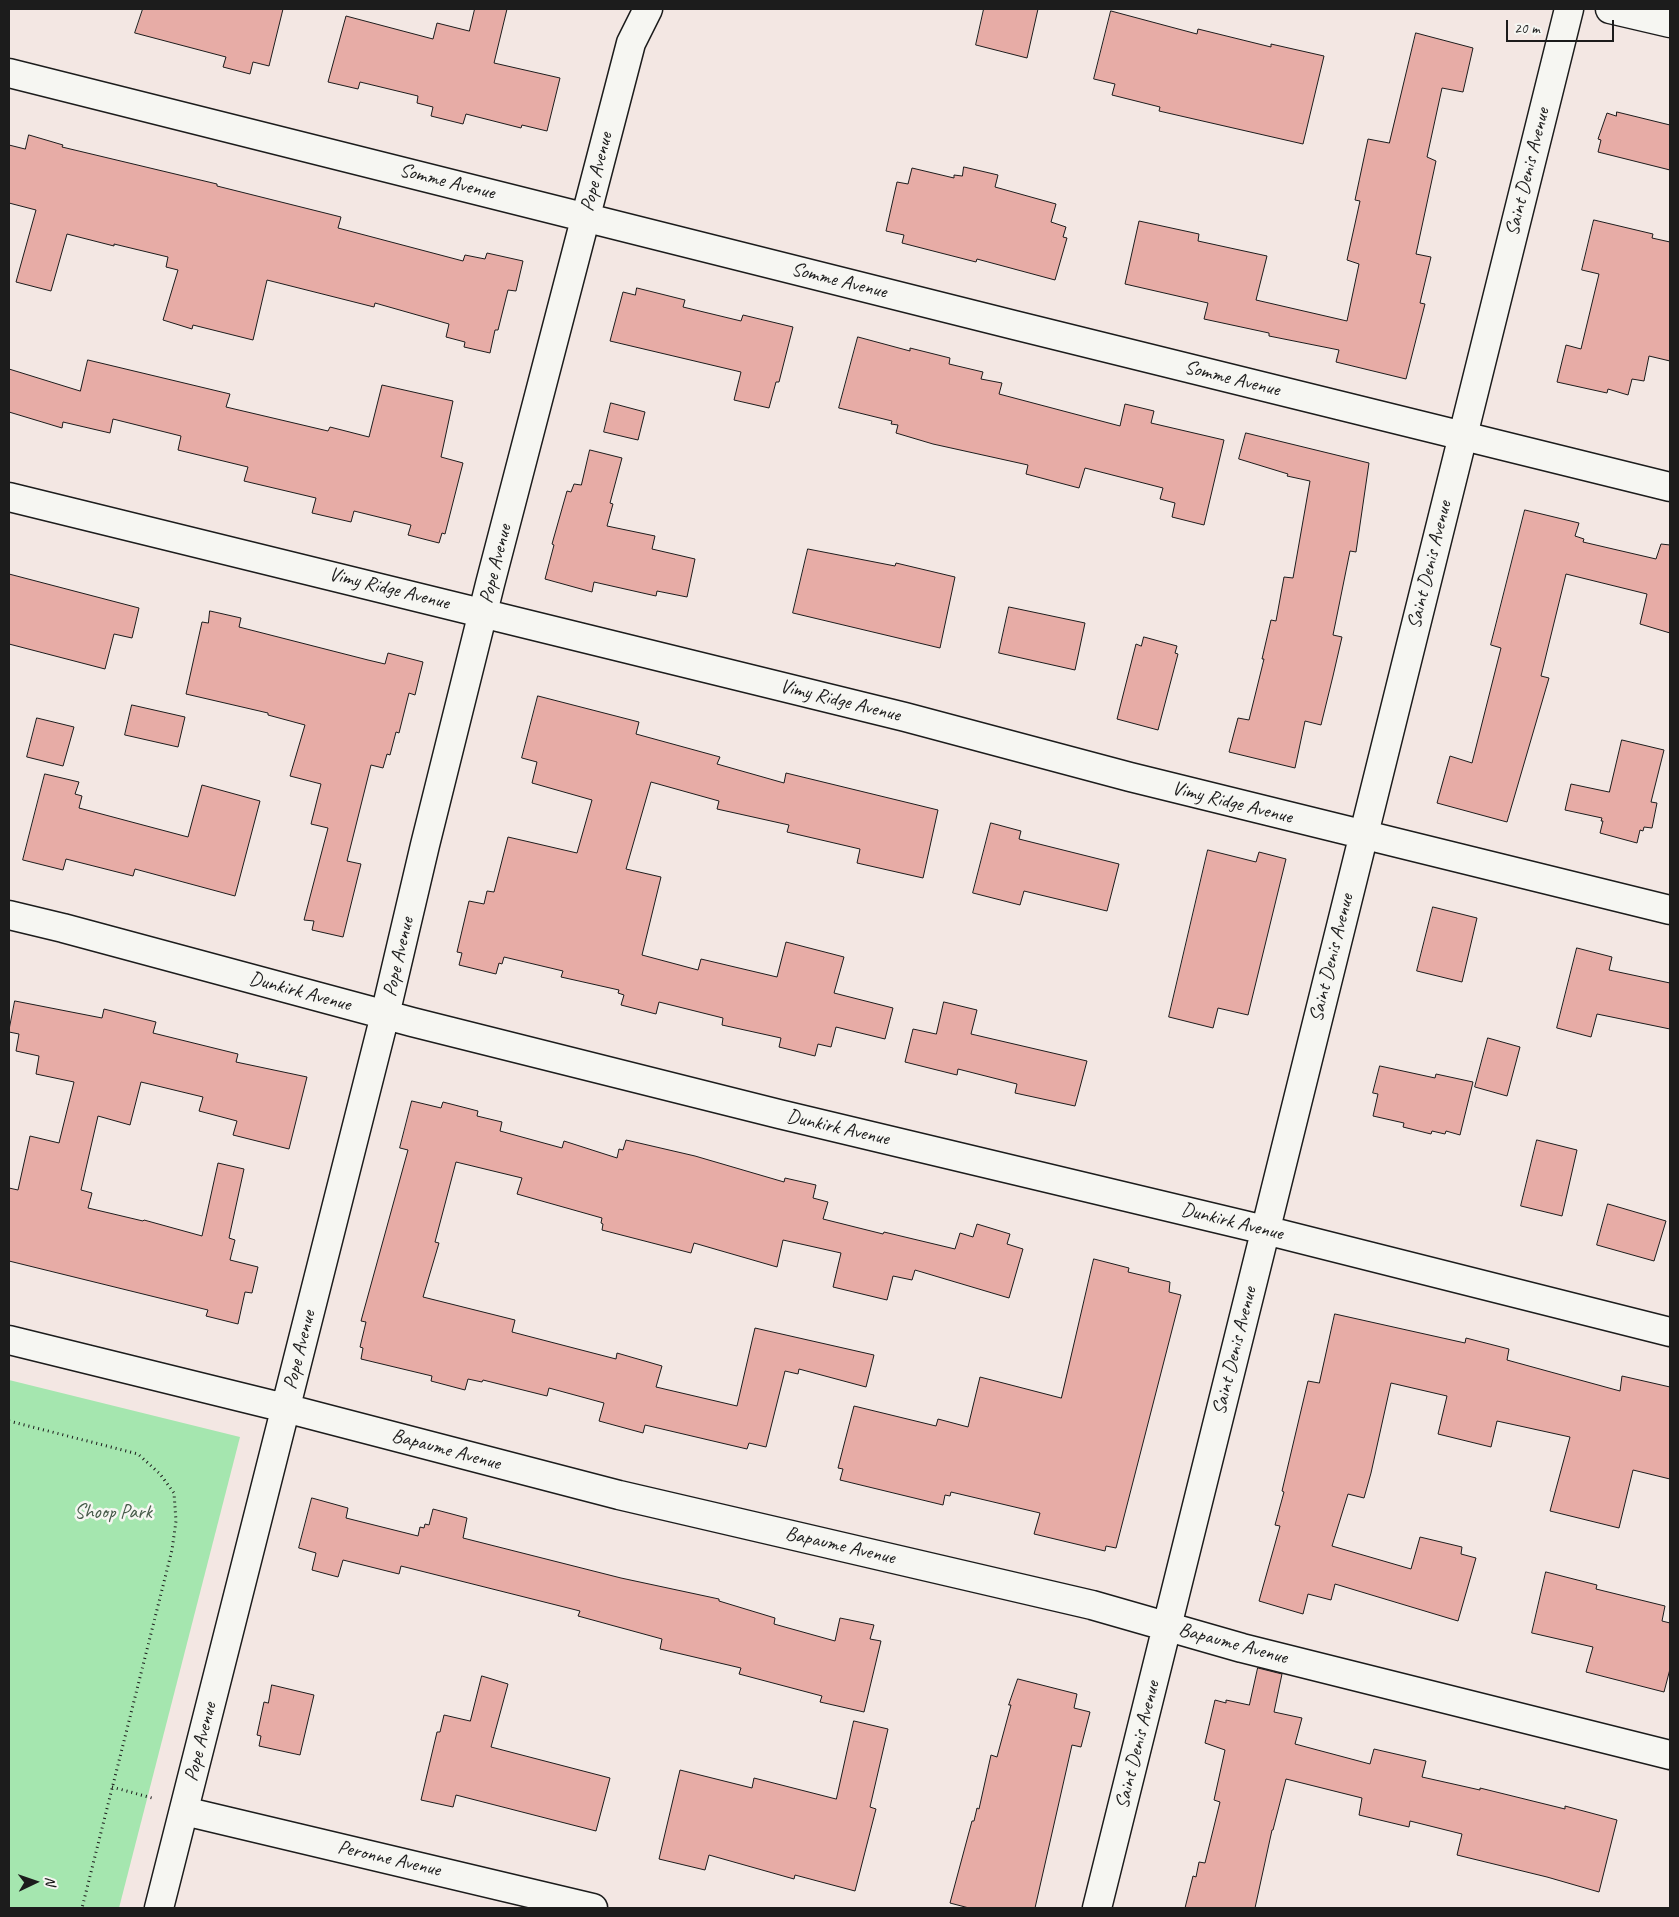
<!DOCTYPE html>
<style>
body{margin:0}
#map{position:relative;width:1679px;height:1917px;overflow:hidden;background:#f3e7e3;font-family:Caveat,sans-serif}
canvas{display:block}
.frame{position:absolute;inset:0;border:10px solid #1c1c1c;pointer-events:none}
.north{position:absolute;left:10px;top:1857px;width:50px;height:50px;-webkit-text-stroke:4px #f6f6f2;paint-order:stroke;rotate:87deg;font-size:14px;font-weight:700;line-height:20px;text-align:center;color:#1c1c1c}
.north::after{content:'';display:block;margin:auto;width:18px;height:22px;background:#1c1c1c;clip-path:polygon(50% 0,100% 100%,50% 72%,0 100%)}
.scale{position:absolute;left:1506px;top:20px;width:108px;height:22px;box-sizing:border-box;border:2px solid #1c1c1c;border-top:0;padding-left:6px;font-size:15px;line-height:18px;white-space:nowrap;color:#1c1c1c;-webkit-text-stroke:4px #f6f6f2;paint-order:stroke}
</style>
<div id="map">
<canvas width="1679" height="1917"></canvas>
<div class="frame"></div>
<div class="north">N</div>
<div class="scale">20 m</div>
</div>
<script>
const ctx = document.querySelector('canvas').getContext('2d');
ctx.lineJoin = 'round';
function fillPath(path, color) { ctx.fillStyle = color; ctx.fill(path, 'evenodd'); }
function trace(path, color, width, dash) { ctx.strokeStyle = color; ctx.lineWidth = width; ctx.lineCap = dash ? 'butt' : 'round'; ctx.setLineDash(dash || []); ctx.stroke(path); }
function drawText(font, color, halo, rows, align = 'center') {
  ctx.font = font + ' Caveat,sans-serif'; ctx.lineWidth = 5; ctx.setLineDash([]); ctx.textBaseline = 'middle'; ctx.strokeStyle = halo; ctx.fillStyle = color; for (const [text, x, y, turn = 0] of rows) {
    ctx.save(); ctx.translate(x, y); ctx.rotate((+turn || 0) * Math.PI / 180); ctx.textAlign = isNaN(turn) ? turn : align; if (halo) ctx.strokeText(text, 0, 0); ctx.fillText(text, 0, 0); ctx.restore();
  }
}
const green = new Path2D(`
 M9,1380l231,57 -121,471h-110z`);
const building = new Path2D(`
 M143,9h140l-14,57 -16,-4 -3,12 -27,-7 3,-10 -91,-24z
 M475,9h32l-13,54 66,15 -13,53 -25,-6 -1,3 -55,-14 -3,10 -32,-8 2,-9 -16,-4 1,-7 -58,-14 -2,7 -30,-7 18,-66 87,23 4,-16 32,8z
 M984,9h54l-11,49 -51,-13z
 M1111,11l86,23 1,-5 73,18v-3l53,12 -21,88 -144,-33 1,-4 -48,-12 3,-11 -21,-5z
 M1416,33l57,15 -10,44 -21,-4 -15,69 9,4 -20,93 15,3 -11,46 5,1 -19,75 -70,-17 3,-12 -70,-14v-3l-65,-14 4,-16 -83,-19 14,-63 60,13 -1,7 69,15 -11,44 91,21 12,-57 -12,-4 13,-59 -5,-1 13,-61 21,4z
 M1617,112l53,13v45l-72,-18 3,-12 -3,-1 9,-26 9,3z
 M29,135l34,10 -1,2 155,37v2l124,31 -3,11 125,33 2,-6 20,4 2,-6 36,8 -7,30 -8,-1 -10,40h-3l-5,23 -26,-6 1,-5 -19,-5 3,-13 -74,-21 -1,4 -107,-27 -14,60 -60,-15 -1,4 -29,-9 15,-50 -12,-3 2,-10 -54,-13v2l-47,-12 -16,57 -35,-9 20,-72 -27,-7v-58l16,4z
 M964,167l34,8 -3,12 61,17 -5,18 15,5 -3,10 4,1 -12,42 -78,-21 -1,3 -74,-19 2,-8 -18,-4 11,-49 11,2 4,-16 42,10v-3l8,1z
 M1594,220l59,14 -1,4 18,4v119l-21,-5 -5,25 -12,-2 -4,16 -20,-6 -1,4 -50,-11 9,-37 15,4 18,-75 -17,-4z
 M637,288l48,12 -2,7 58,14 2,-6 50,12 -14,55h-3l-7,26 -35,-8 7,-28 -131,-31 13,-49 12,3z
 M858,337l52,14v-3l40,10 -1,6 34,8 -2,7 21,4 -3,11 121,32 5,-22 29,7 -3,12 73,17 -20,85 -32,-8 3,-14 -15,-4 3,-11 -78,-20 -6,20 -53,-14 2,-9 -95,-21 -37,-11 2,-8 -7,-1 1,-3 -53,-13z
 M88,360l142,34 -4,13 102,24 2,-4 39,10 13,-52 71,16 -12,56 22,6 -18,71 -3,-1 -3,10 -31,-8 3,-10 -57,-14 -3,11 -39,-9 4,-15 -72,-17 4,-14 -70,-17 3,-14 -68,-17 -3,14 -47,-11 -1,6 -53,-16v-43l71,22z
 M611,403l34,9 -7,28 -34,-8z
 M1246,433l123,30 -13,89 -6,-1 -17,84 9,2 -9,39 -12,49 -16,-4 -10,47 -66,-16 9,-34 11,2 15,-61h-2l9,-39 5,1 8,-44 9,1 17,-97 -23,-5 1,-2 -49,-15z
 M590,450l32,8 -12,45 3,1 -6,22 48,10 -3,13 43,10 -8,38 -30,-6 -1,5 -62,-14 -2,10 -47,-13 9,-34 -2,-1 15,-53 4,1 3,-8 7,1z
 M1525,510l54,13 -4,13 9,3 -1,3 73,17 5,-15 9,1v88l-30,-9 7,-30 -81,-20 -25,102 8,2 -42,144 -70,-19 13,-47 22,7 29,-115 -10,-3z
 M808,549l87,17 1,-3 59,14 -15,71 -147,-35z
 M9,574l130,34 -7,30 -18,-4 -9,35 -96,-25z
 M1009,607l76,16 -10,47 -76,-17z
 M210,611l31,7 -2,9 129,33 17,4 3,-11 35,9 -8,33 -6,-2 -10,40 -3,-1 -6,23 -3,-1 -4,14 -12,-3 -24,96 14,3 -18,73 -31,-7 2,-9 -10,-1 24,-92 -17,-4 10,-40 -31,-8 15,-51 -37,-10v-2l-82,-19 16,-72 6,1z
 M1144,637l33,9 -2,7 3,1 -20,76 -41,-11 19,-75 5,2z
 M538,696l101,26 -3,12 84,23 -3,7 67,19 2,-10 152,37 -15,68 -66,-15 3,-14 -73,-17 2,-7 -72,-16 2,-8 -68,-19 -25,87 35,8 -19,78 56,15 3,-11 76,18 9,-35 58,15 -10,36 59,15 -8,31 -49,-12 -5,20 -13,-3 -3,12 -36,-9 2,-9 -59,-13 1,-7 -64,-16 -3,12 -35,-9 3,-10 -6,-2 1,-3 -58,-13 2,-6 -59,-14 -2,7 -3,-1 -3,11 -37,-9 3,-12 -5,-1 12,-51 15,3 3,-13 7,1 14,-55 69,16 15,-53 -60,-17 5,-21 -15,-4z
 M132,705l53,12 -7,30 -53,-12z
 M37,718l37,9 -11,39 -36,-9z
 M1622,740l42,10 -13,52 6,1 -5,25 -8,-1 -1,4 -3,-1 -3,13 -37,-10 3,-12h-2l1,-3 -37,-8 6,-26 38,8z
 M45,774l34,8 -4,12 7,2 -3,12 109,29 14,-52 58,16 -25,95 -100,-27 -2,7 -67,-17 -3,11 -40,-10z
 M991,823l30,8 -2,8 100,25 -12,47 -83,-20 -4,14 -47,-12z
 M1208,850l48,12 3,-10 27,7 -38,156 -30,-7 -5,20 -44,-11z
 M1433,907l44,11 -15,64 -45,-11z
 M1577,948l35,9 -3,13 61,13v46l-73,-15 -6,23 -34,-9z
 M15,1001l87,17 2,-9 52,13 -3,11 85,21 -2,8 71,15 -18,72 -56,-14 4,-14 -38,-10 4,-14 -62,-15 -11,43 -32,-9 -17,74 11,3 -4,15 55,13 1,-1 58,16 16,-73 26,6 -15,69 6,2 -5,20 28,7 -6,26 -7,-1 -7,32 -32,-8 2,-6 -199,-49v-73l9,2 12,-54 29,7 15,-61 -38,-8 3,-18 -23,-5 3,-17 -10,-2z
 M944,1002l33,8 -6,24 116,27 -12,45 -60,-13 2,-9 -59,-15 -1,6 -52,-13 8,-33 23,5z
 M1488,1038l32,9 -13,49 -32,-9z
 M1380,1066l55,12 1,-4 37,8 -13,53 -14,-4 -1,3 -13,-3 -1,3 -28,-7 1,-4 -31,-7 5,-22 -5,-1z
 M412,1101l29,7 2,-6 35,9 -1,5 25,6 -2,9 62,17 2,-7 53,17 2,-9 4,1 3,-10 69,16 89,26 1,-4 31,7 -3,13 15,4 -5,17 60,15 1,-2 71,17 5,-16 13,4 4,-13 33,10 -3,10 16,5 -14,49 -94,-28 -3,10 -19,-4 -6,24 -54,-13 8,-34 -58,-13 -6,27 -83,-24 -3,10 -89,-23 1,-6 -2,-1 1,-5 -85,-24 5,-16 -66,-16 -21,80 4,1 -16,54 92,23 -3,12 104,27 1,-6 45,13 -6,21 81,19 18,-78 119,27 -8,32 -67,-18 -1,5 -13,-3 -19,76 -17,-4 -2,6 -102,-24 -2,8 -44,-12 5,-18 -55,-15 -2,8 -64,-16 -1,2 -14,-3 -3,11 -34,-9 1,-5 -71,-17 2,-11 -3,-1 6,-25 -5,-1 47,-171 -8,-2z
 M1537,1140l40,10 -15,66 -41,-10z
 M1608,1204l58,17 -12,40 -57,-16z
 M1094,1259l35,9 -1,4 42,10 -1,10 12,3 -65,253 -10,-2 -1,5 -71,-17 6,-21 -89,-21 -1,4 -5,-1 -2,10 -103,-25 3,-11 -5,-1 16,-62 82,20 2,-7 30,8 12,-50 81,21z
 M1335,1314l130,29 1,-5 43,11 -2,11 113,31 2,-15 48,11v92l-37,-9 -14,58 -69,-17 20,-74 -73,-16 -6,26 -53,-13 9,-38 -56,-13 -20,90 -7,25 -16,-4 -16,52 79,23 9,-32 42,10 -1,7 15,4 -18,63 -123,-37 -4,16 -23,-6 -5,20 -44,-13 21,-75 -5,-1 9,-33 -2,-1 26,-110 11,2z
 M312,1498l36,10 -2,10 72,18 2,-9 4,1 1,-4 4,1 4,-16 34,9 -4,20 158,40 98,21v2l56,17 -1,6 61,17 5,-23 34,7 -4,14 11,2 -17,71 -44,-10 2,-6 -83,-22 2,-6 -81,-19 2,-10 -84,-23 2,-5 -179,-45 -2,8 -56,-14 -5,17 -26,-7 4,-17 -17,-5z
 M1546,1572l51,13 -1,4 69,17 -3,15 8,2v46l-6,23 -78,-20 7,-25 -61,-14z
 M1258,1668l24,6 -8,38 28,6 -7,26 75,20 4,-15 52,12 -4,16 58,13v-2l85,21v-3l52,14 -18,72 -52,-15 -90,-22 5,-21 -52,-13 -1,6 -50,-12 3,-17 -76,-19 -13,51h-1l-17,78h-70l8,-32 3,1 3,-15 6,1 15,-61 -6,-2 11,-50 -20,-7 10,-43 11,3v-3l23,5z
 M482,1676l26,8 -17,63 119,31 -14,53 -140,-36 -3,12 -32,-7 16,-68h3l4,-17 26,6z
 M1018,1679l59,15 -3,14 16,4 -9,35 -9,-2 -37,163h-66l-19,-5 22,-82h2l3,-13 2,1 12,-54 6,2 14,-52h-2z
 M272,1685l42,10 -14,60 -41,-9 2,-10 -4,-1 7,-33 4,1z
 M854,1721l34,8 -18,78 6,2 -21,82 -60,-16 -1,4 -85,-24 -4,15 -46,-11 21,-89 72,18 2,-10 82,21z`);
const path = new Path2D(`
 M9,1421l129,33 22,20 14,19 2,28 -4,29 -90,358
 M112,1787l40,11`);
const minor = new Path2D(`
 M9,73l1005,252 656,162
 M9,497l896,220 225,60 540,133
 M9,915l54,13 349,94 367,92 486,116 405,102
 M9,1340l276,68 334,87 473,110 150,43 428,107
 M184,1811l409,97
 M159,1908l226,-893 40,-170 65,-261 141,-541 17,-34
 M1097,1908l472,-1899`);
const trunk = new Path2D(`
 M1610,9l60,14`);
const streetNames = [
 ["Pope Avenue",597,172,-76],
 ["Saint Denis Avenue",1528,172,-76],
 ["Somme Avenue",447,182,14],
 ["Somme Avenue",839,281,14],
 ["Somme Avenue",1232,379,14],
 ["Pope Avenue",496,564,-76],
 ["Saint Denis Avenue",1430,565,-76],
 ["Vimy Ridge Avenue",389,589,14],
 ["Vimy Ridge Avenue",840,701,14],
 ["Vimy Ridge Avenue",1232,803,14],
 ["Pope Avenue",399,957,-77],
 ["Saint Denis Avenue",1332,958,-76],
 ["Dunkirk Avenue",300,992,15],
 ["Dunkirk Avenue",838,1128,13],
 ["Dunkirk Avenue",1232,1222,14],
 ["Pope Avenue",300,1350,-76],
 ["Saint Denis Avenue",1235,1351,-76],
 ["Bapaume Avenue",446,1450,15],
 ["Bapaume Avenue",840,1546,13],
 ["Bapaume Avenue",1233,1644,15],
 ["Pope Avenue",201,1742,-76],
 ["Saint Denis Avenue",1138,1745,-76],
 ["Peronne Avenue",389,1859,13]
];
const parkNames = [
 ["Shoop Park",113,1513]
];
fillPath(green, '#a5e6af');
fillPath(building, '#e7aca6');
trace(building, '#1c1c1c', 1);
trace(minor, '#1c1c1c', 31);
trace(trunk, '#1c1c1c', 31);
trace(path, '#1c1c1c', 3, [1, 4]);
trace(minor, '#f6f6f2', 28);
trace(trunk, '#f6f6f2', 28);
drawText('20px', '#1c1c1c', '#f6f6f2', streetNames);
drawText('20px', '#455948', '#f6f6f2', parkNames);
</script>
